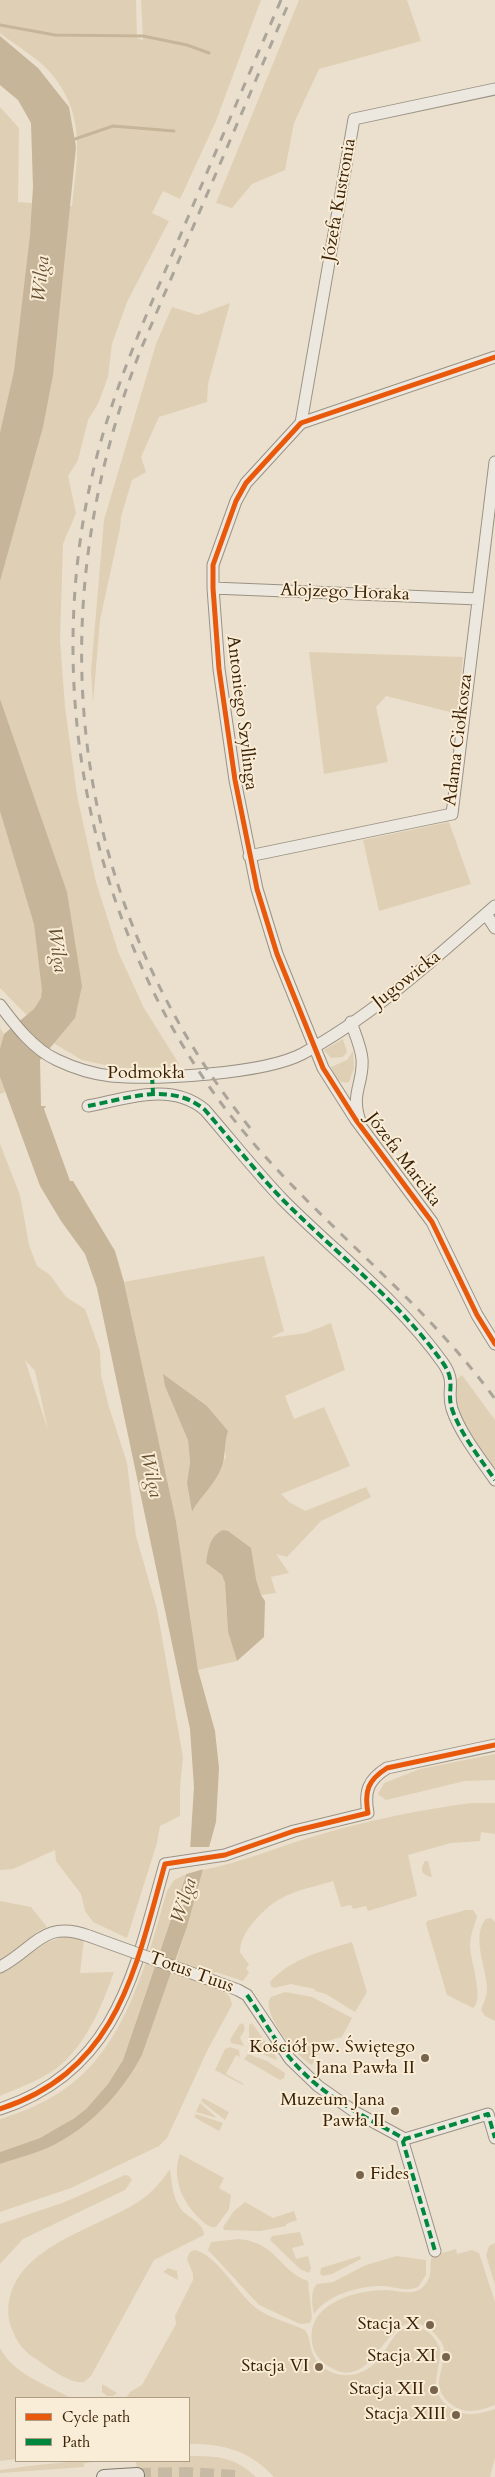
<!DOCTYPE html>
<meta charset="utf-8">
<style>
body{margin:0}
#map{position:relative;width:495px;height:2477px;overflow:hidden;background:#eae0cd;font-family:Cardo,serif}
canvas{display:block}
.legend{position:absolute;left:15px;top:2397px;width:175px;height:65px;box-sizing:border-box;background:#f9edd7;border:1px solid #ad9c83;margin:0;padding:6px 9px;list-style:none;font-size:15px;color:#3b2206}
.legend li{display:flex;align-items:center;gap:10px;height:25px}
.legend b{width:25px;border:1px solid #ad9c83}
</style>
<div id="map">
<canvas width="495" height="2477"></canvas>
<ul class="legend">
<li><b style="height:6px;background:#e8590c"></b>Cycle path</li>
<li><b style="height:6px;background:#00873e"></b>Path</li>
</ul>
</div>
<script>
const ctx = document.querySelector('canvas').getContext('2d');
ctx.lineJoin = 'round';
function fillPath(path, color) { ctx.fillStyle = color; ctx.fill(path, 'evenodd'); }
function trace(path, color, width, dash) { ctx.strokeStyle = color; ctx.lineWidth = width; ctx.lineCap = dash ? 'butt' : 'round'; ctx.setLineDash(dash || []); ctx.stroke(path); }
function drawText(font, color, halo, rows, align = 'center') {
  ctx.font = font + ' Cardo,serif'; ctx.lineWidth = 4; ctx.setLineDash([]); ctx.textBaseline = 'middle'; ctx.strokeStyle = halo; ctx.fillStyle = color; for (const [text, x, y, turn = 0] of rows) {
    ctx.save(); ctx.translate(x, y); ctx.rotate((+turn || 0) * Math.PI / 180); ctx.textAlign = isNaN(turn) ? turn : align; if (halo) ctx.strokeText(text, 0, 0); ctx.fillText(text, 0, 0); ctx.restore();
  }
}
const green = new Path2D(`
 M0,0h136l1,38 6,2 -2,-40h120l-45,121 -36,78 -17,-8 -11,22 17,8 -42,81 -15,42 -4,33 -10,27 -10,16 -10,40 -10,16 8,37 -13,31 -3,96 5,67 12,88 19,87 23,72 25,54 35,56 -4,3 -56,1 -37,-8 -27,-16 -55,-56v-881l19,21 -1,74 54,4c6,-52 14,-93 -23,-135 -13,-14 -34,-26 -49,-38z
 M299,0h108l14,41 -102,28 -25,54 -9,47 -33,14 -20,24 -16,-5z
 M230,303l-22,81 -1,18 -48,15 -18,40 5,15 -14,8 -11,37 -1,11 -20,92 -7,83 -2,-32 13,-151 52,-176 16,-37 26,8z
 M309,652l154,5 -5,57 -72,-18 -10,11 12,55 -64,12z
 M449,822l22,62 -92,27 -16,-71z
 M0,1028l4,6c-4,20 -4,39 1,58l-5,2z
 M343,1039l4,13 -4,5 -12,1 -7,-8z
 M353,1051l1,17 -5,14c-11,3 -14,-7 -18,-15l16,-7z
 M0,1144l20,51 9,50 8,21 13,9 16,22 19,12 15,42 1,24 8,32 18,56 9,73 21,73 26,148 -3,31v28l-20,10 -3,17 -30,95 -34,-16 -8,-11 -4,-17 -25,-33 -1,-11 -42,19 -13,1zM25,1360l10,11 13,59z
 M264,1256l20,75 -14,7 36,-5 25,-10 14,47 -60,26 9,23 30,-12 26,59 -69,28 8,8 16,9 61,-24 5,10 -50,24 -34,36 -11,-3 13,19 -18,4 5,16 -15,2 -5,-16 -33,-49 -6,3 -9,18 -2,12 16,12 3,8 3,49 9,29 -39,9 -22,-149 -52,-239zM207,1406l13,17 6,34 -34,55 -5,-29 3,-21 -2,-22z
 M462,1375l33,45v53l-32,-47 -8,-25 2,-22z
 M495,1754v26l-30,1 -79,19 -8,-6 6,-11 36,-14z
 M471,1803h24v31l-14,-2 -1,9 -29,2 -43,12 9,41 -49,15 -2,-5 -13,3 -2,-4 -10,2 -8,-26c-37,11 -56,12 -81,43 -7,9 -12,17 -12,28l9,13 -3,3 3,5 -6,8 -27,-9 -7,2 -33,-13 11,-34 15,-57c39,-7 75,-23 113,-34 50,-15 104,-26 156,-33z
 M425,1861h3l4,16 -5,-1 -5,-4v-5z
 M186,1874l-28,82 -9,-3 18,-62 7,-11z
 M0,1901l31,6 16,20 -10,5 -14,15 -23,14z
 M466,1910h7l4,6c-2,9 -7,18 -7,29 0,16 15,54 3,63l-26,-13 -21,-71 1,-3z
 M491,1918l4,4v99l-10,-5 -4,-6c2,-7 6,-12 6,-22 -1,-21 -16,-53 -1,-69z
 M68,1935l16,3 -4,35 34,-1c-11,31 -25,66 -50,90 -17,16 -43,25 -64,34v-124l40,-27z
 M352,1942l15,50 -12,20 -29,-18 -11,-3v-2l-24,-5 -17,4 -3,-2 -1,-4c21,-24 53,-31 82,-40z
 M146,1962l9,3 -32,95 -15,24 -22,25 -27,20 -19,9 -40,14v-33c87,-26 117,-75 146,-157z
 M171,1971l55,22 4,4 2,8 -25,46 -40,87 -8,8 -88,42 -71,24v-48l44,-15 31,-17 34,-31 33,-46z
 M285,1992l27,5 40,21 -10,19 -18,5 -12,23c-15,-8 -53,-54 -41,-68z
 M243,2023l2,6 -5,9 4,8 -13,-3 -1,-3 9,-15z
 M252,2023l25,35 -1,2 -27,-12v-23z
 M230,2047l9,3 1,7 -4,-2 -10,19 18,10 -1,1 -28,-15 10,-21z
 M248,2054l19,7 18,12 -1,5 -4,2 -36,-21z
 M203,2098l26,14 -4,8 -24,-19z
 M200,2103l17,15 -21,-6z
 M196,2114l27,9 -4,8 -25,-14z
 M180,2154l44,24 -5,10 12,7 -2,14 -13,18c-7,1 -12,-4 -17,-9 -16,-15 -28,-40 -19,-64z
 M170,2169c2,13 2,28 11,40 6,8 23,14 23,26l-50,25 -63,116 -7,6c-15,2 -36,-15 -48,-23 -15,-9 -23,-23 -27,-39 -9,-70 86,-90 129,-118 14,-9 23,-20 32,-33z
 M125,2175l4,1 3,4 -7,10 -102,49 -23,25v-40l65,-22z
 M245,2202l28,16 21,-7 3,9 -11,4v2l-26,5 -36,-1 -1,-3 11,-16z
 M300,2232l4,13 -12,3 4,11 12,-3 3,12 -2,5 -9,-4 -30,-29 2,-4z
 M238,2239c39,3 42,33 70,42l4,37 -2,5 -10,1 -41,-19 -51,-55 3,-8z
 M495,2243v42l-9,-30 3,-9z
 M456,2249l1,5 15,-4 7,3 16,49v103c-8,3 -17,6 -26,6 -14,0 -31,-14 -30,-29 1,-11 6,-22 5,-34 -2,-7 -8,-13 -13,-18 -46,-35 -52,69 -103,36 -8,-5 -15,-14 -16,-24 -4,-30 23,-43 47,-49 9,-2 18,-3 27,-3 16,1 34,9 43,-12 3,-7 0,-15 3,-22z
 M195,2250c23,6 42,43 61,58 15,11 33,14 49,22 8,12 2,24 18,37 17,14 41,9 55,-7 13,-14 19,-43 45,-31 8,4 14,11 17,20 1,12 -4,23 -4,35 0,17 19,31 36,30 7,0 16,-3 23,-5v49l-5,19h-216c-25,-27 -50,-33 -85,-33v-46h-63l4,-6 12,-7 34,-61 -1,-8 18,-36v-6l-6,-15 3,-7z
 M360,2256l1,3 -29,15 -9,2 -3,-2 1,-6z
 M397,2256l29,4v15l-8,12c-12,5 -23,0 -35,-1 -23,0 -55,8 -69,28 -2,-9 -4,-23 3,-30l16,-2 33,-17z
 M168,2268l9,3 1,9 -15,-8z
 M0,2348c13,26 47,37 71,50h-55v61l-16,2z
 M102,2384l15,9 -4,3h-6l-5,-4z
 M189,2456c29,0 46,1 67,21h-119l-1,-16h53z
 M101,2461l-17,2v4l-84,6v-3c34,-5 67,-9 101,-9z`);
const water = new Path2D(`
 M0,36l38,32 31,39 7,40 -23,228 -10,52 -43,154v-148l14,-62 16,-136 3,-48 -2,-64 -13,-23 -18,-15z
 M0,699l67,193 15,94 -7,32 -35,42 1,46h5l-2,3 26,72h3l42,70 9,31 52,239 22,149 17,61 4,37 -3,54 -29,105 -45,128c-18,34 -47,67 -81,86 -18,11 -41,16 -61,23v-12l40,-14 33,-19 13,-10 22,-25 15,-24 66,-194 5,-79 -4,-58 -93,-441 -12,-34 -24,-33 -21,-35 -40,-109v-28l4,-15 30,-25 7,-11 1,-8 -8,-66 -34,-113z
 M163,1374l44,32 21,25c-5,14 -1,28 -9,42 -7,14 -19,24 -27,39l-5,-29 3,-21 -2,-22 -23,-54z
 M223,1530l5,1 23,17 5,31 5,16 4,6 -1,36 -27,24 -9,-29 -3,-49 -3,-8 -16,-12c2,-13 4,-28 17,-33z`);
const pier = new Path2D(`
 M188,1847h23l-7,22 -21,6z`);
const stream = new Path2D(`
 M0,25l55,10 88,1 44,9 22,8
 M72,140l41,-14 61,5`);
const majorTunnel = new Path2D(`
 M137,2475l50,-1 49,3`);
const minor = new Path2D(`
 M495,357l-194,66 -55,60 -10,18 -23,64v23l6,81 16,111 22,109 20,65 46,114 33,52 76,102 45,93 18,29
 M301,423l53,-304 141,-30
 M213,588l265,11
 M249,856l203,-42 43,-352
 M486,914l9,14
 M0,1005c15,20 33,44 57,55 17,8 35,14 54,16 44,4 153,-2 191,-22 72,-39 132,-95 193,-148
 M351,1022c4,12 10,25 11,37 2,24 -12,34 -2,62
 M88,1106c38,-7 83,-25 117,4 26,30 51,62 79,91 53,53 115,100 159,162 14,20 3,27 9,46 9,26 28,49 43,71
 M0,1967c36,-19 43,-48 89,-31
 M208,1979l30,11 9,5 43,64 28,27 37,26 50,27 83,-25 7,24
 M0,2109c118,-39 135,-139 165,-245l60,-9 69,-24 74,-18c-4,-22 0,-33 19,-45l108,-23
 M405,2139l-2,3 32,109`);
const major = new Path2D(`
 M104,2477l33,-2`);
const rail = new Path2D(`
 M281,0c-36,83 -71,165 -106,248 -28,65 -57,131 -76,200 -60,222 -15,469 122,655 81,109 195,187 274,296
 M250,1128c-181,-226 -214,-512 -109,-779l149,-349`);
const minorBridge = new Path2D(`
 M89,1936l119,43`);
const quiet = new Path2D(`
 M152,1076l1,17
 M88,1106c38,-7 83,-25 117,4 26,30 51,62 79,91 53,53 115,100 159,162 14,20 3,27 9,46 9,26 28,49 43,71
 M247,1995c15,21 26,44 43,63 30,37 73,58 115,81l83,-25 7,24
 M405,2139l-2,3 32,109`);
const cycleway = new Path2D(`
 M495,357l-194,66 -55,60 -10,18 -23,64v23l6,81 16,111 22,109 20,65 46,114 33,52 76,102 45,93 18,29
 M0,2109c118,-39 135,-139 165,-245l60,-9 69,-24 74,-18c-4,-22 0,-33 19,-45l108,-23`);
const markers = [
 [425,2058,5,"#78644c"],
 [395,2111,5,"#78644c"],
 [360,2175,5,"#78644c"],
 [430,2325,5,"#78644c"],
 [446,2357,5,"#78644c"],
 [319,2367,5,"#78644c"],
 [434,2390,5,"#78644c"],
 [456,2415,5,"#78644c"]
];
const streetNames = [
 ["Józefa Kustronia",340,200,-80],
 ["Alojzego Horaka",345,593,2],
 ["Antoniego Szyllinga",241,713,83],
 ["Adama Ciołkosza",459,740,-83],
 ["Jugowicka",407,980,-38],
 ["Podmokła",146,1074],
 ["Józefa Marcika",403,1160,53],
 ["Totus Tuus",191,1973,20]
];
const poiNames = [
 ["Kościół pw. Świętego",415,2048],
 ["Jana Pawła II",415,2069],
 ["Muzeum Jana",385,2101],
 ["Pawła II",385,2122],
 ["Fides",370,2175,"left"],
 ["Stacja X",420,2325],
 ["Stacja XI",436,2357],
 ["Stacja VI",309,2367],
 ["Stacja XII",424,2390],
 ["Stacja XIII",446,2415]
];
const waterNames = [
 ["Wilga",42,279,-84],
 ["Wilga",56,950,82],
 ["Wilga",150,1475,78],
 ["Wilga",185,1901,-72]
];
fillPath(green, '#dfd0b5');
fillPath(water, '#c6b598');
fillPath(pier, '#eae0cd');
trace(stream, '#c6b598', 3);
trace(majorTunnel, '#c7baa5', 14, [14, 7]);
trace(minor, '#9a9183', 13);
trace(major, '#807769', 16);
trace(minor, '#ede8df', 11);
trace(major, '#eae4da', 14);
trace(rail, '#aaa49a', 3, [9, 9]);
trace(minorBridge, '#9a9183', 13, []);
trace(minorBridge, '#ede8df', 11);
trace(quiet, '#00873e', 4, [8, 4]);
trace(cycleway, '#e8590c', 5);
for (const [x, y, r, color] of markers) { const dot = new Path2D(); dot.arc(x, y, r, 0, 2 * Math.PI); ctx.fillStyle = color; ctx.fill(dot); trace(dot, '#f9edd7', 2); }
drawText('18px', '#3b2206', '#f9edd7', streetNames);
drawText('18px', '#3b2206', '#f9edd7', poiNames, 'right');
drawText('italic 19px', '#664f31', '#f9edd7', waterNames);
</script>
